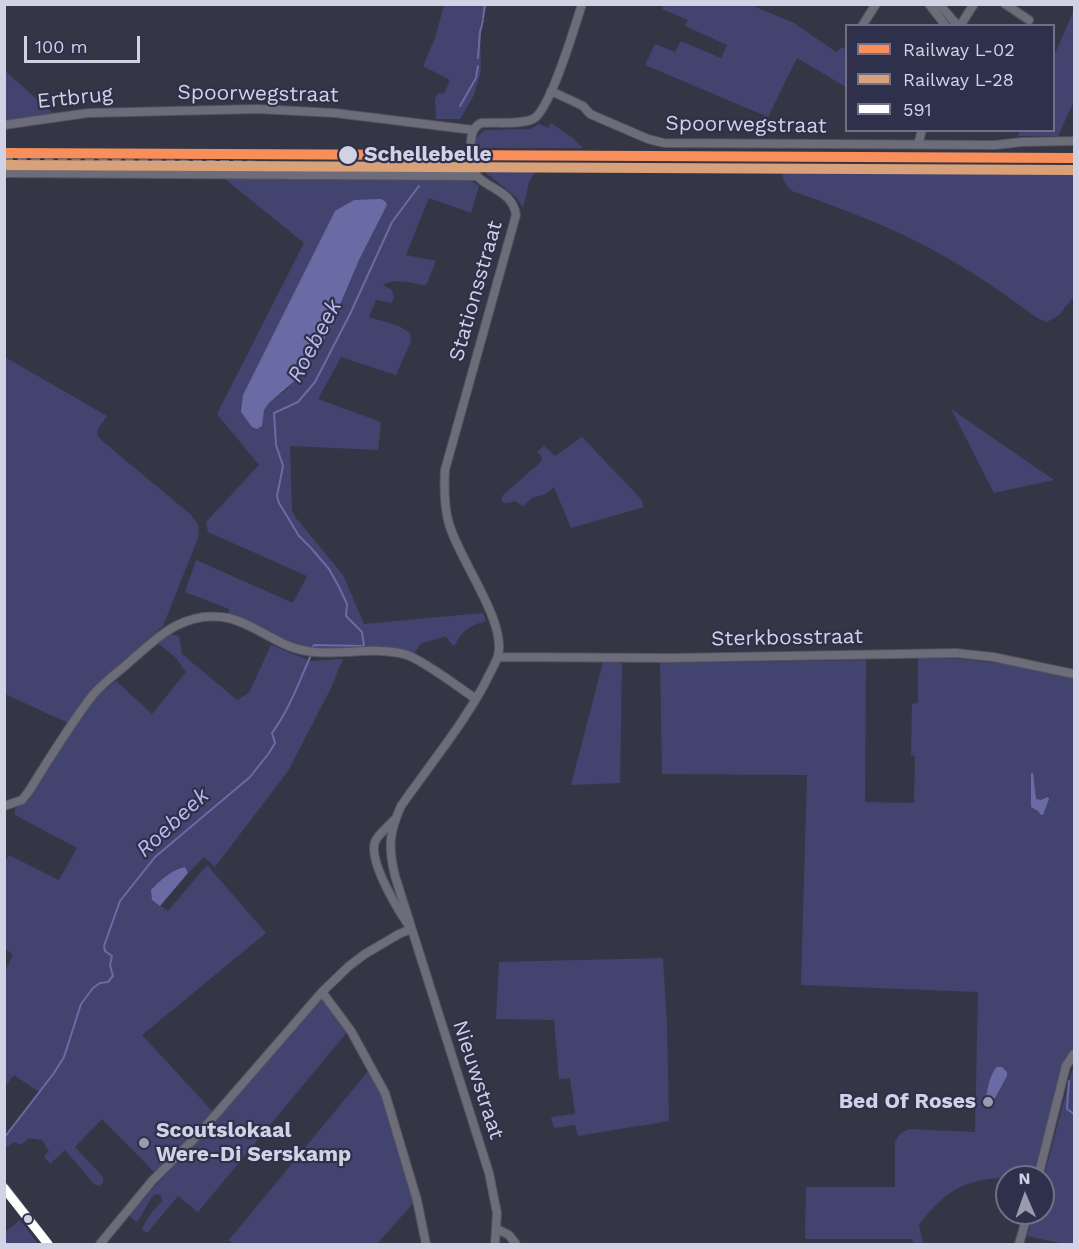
<!DOCTYPE html>
<style>
body{margin:0}
#map{position:relative;width:1079px;height:1249px;overflow:hidden;background:#353645;font-family:"Work Sans",sans-serif}
canvas{display:block}
.frame{position:absolute;inset:0;border:6px solid #d1d2e4;pointer-events:none}
.legend{position:absolute;left:845px;top:24px;width:210px;height:108px;box-sizing:border-box;background:#2f304b;border:2px solid #707188;margin:0;padding:8px 10px;list-style:none;font-size:18px;color:#d1d2e4}
.legend li{display:flex;align-items:center;gap:12px;height:30px}
.legend b{width:30px;border:2px solid #707188}
.north{position:absolute;left:995px;top:1165px;width:60px;height:60px;box-sizing:border-box;background:#2f304b;border:2px solid #707188;border-radius:50%;rotate:358deg;font-size:16px;font-weight:700;line-height:24px;text-align:center;color:#d1d2e4}
.north::after{content:'';display:block;margin:auto;width:21px;height:27px;background:#9a9bac;clip-path:polygon(50% 0,100% 100%,50% 72%,0 100%)}
.scale{position:absolute;left:24px;top:36px;width:116px;height:27px;box-sizing:border-box;border:3px solid #d1d2e4;border-top:0;padding-left:8px;font-size:18px;line-height:21px;white-space:nowrap;color:#d1d2e4;-webkit-text-stroke:4px #2f304b;paint-order:stroke}
</style>
<div id="map">
<canvas width="1079" height="1249"></canvas>
<div class="frame"></div>
<ul class="legend">
<li><b style="height:8px;background:#fa8e5a"></b>Railway L-02</li>
<li><b style="height:8px;background:#d9a179"></b>Railway L-28</li>
<li><b style="height:8px;background:#fff"></b>591</li>
</ul>
<div class="north">N</div>
<div class="scale">100 m</div>
</div>
<script>
const ctx = document.querySelector('canvas').getContext('2d');
ctx.lineJoin = 'round';
function fillPath(path, color) { ctx.fillStyle = color; ctx.fill(path, 'evenodd'); }
function trace(path, color, width, dash) { ctx.strokeStyle = color; ctx.lineWidth = width; ctx.lineCap = dash ? 'butt' : 'round'; ctx.setLineDash(dash || []); ctx.stroke(path); }
function drawText(font, color, halo, rows, align = 'center') {
  ctx.font = font + ' "Work Sans",sans-serif'; ctx.lineWidth = 4.5; ctx.setLineDash([]); ctx.textBaseline = 'middle'; ctx.strokeStyle = halo; ctx.fillStyle = color; for (const [text, x, y, turn = 0] of rows) {
    ctx.save(); ctx.translate(x, y); ctx.rotate((+turn || 0) * Math.PI / 180); ctx.textAlign = isNaN(turn) ? turn : align; if (halo) ctx.strokeText(text, 0, 0); ctx.fillText(text, 0, 0); ctx.restore();
  }
}
const green = new Path2D(`
 M444,5h43l-7,20 1,46 -7,24 -14,24h-24l-1,-20 3,-6 6,1 6,-14 -27,-14 12,-28z
 M681,5h70l43,18 42,29 6,-5 4,3v37l-49,-29 -29,59 -123,-52 10,-21 20,8 6,-11 40,17 6,-13 -42,-19 3,-6 -26,-11 2,-4 16,1z
 M1074,10v91l-16,35h-41l3,-5 34,-1v-74z
 M5,71l49,43 -45,8 -4,-4z
 M551,123l19,13 13,12h-108l1,-10 9,-8 45,-1 9,-5 9,4z
 M485,162l53,4 -9,16 -6,26 -6,-10 -37,-30v-5z
 M229,165l142,2 7,12 92,1 9,6 -8,27 -42,-15 -23,57 30,6 -10,24c-13,-1 -32,-8 -43,0l9,5 2,9 -3,4 -15,-3 -7,17 30,9 11,7 1,8 -15,34 -55,-18 -23,42 63,23 -3,28 -88,-4 2,65 4,7 47,57 21,49 119,-11 3,8c-15,4 -25,10 -31,24h-3l-6,-9 -26,8 -6,11 -46,-6h-61l-17,-5 -39,-23 -23,-6 1,-6 -44,-17 11,-32 97,43 14,-27 -99,-44 -2,-10 53,-57 -42,-51 87,-171 -79,-64zM381,199l6,6 -28,55 -31,73 -40,55 -19,15 -5,7z
 M1074,165v131l-15,19 -12,7 -8,-3c-32,-23 -64,-46 -99,-65 -47,-27 -97,-45 -148,-63 -9,-8 -9,-13 -11,-25z
 M5,357l102,59 -9,13 -1,6 4,5 89,74 9,12 -1,12 -35,88 -57,51 -38,46 -63,-29z
 M951,409l103,71 -60,13z
 M582,437l59,62 3,8 -73,21 -17,-41 -8,7 -14,4 -9,8 -8,-5 -8,2 -5,-1v-6l39,-34 1,-5 -5,-5 7,-6 11,10z
 M170,634l9,2 3,18 55,46 12,-7 22,-48 40,16 32,-2 -12,29 -43,83 -73,96 -11,-10 -16,16 -3,-6 -33,33 16,11 39,-46 59,68 -124,102 72,78 -58,61 -54,-55 -27,28 28,30v5l-3,4 -5,-1 -30,-35 -15,14 -6,-8 5,-5 -7,-11 -13,-2 -8,7 -7,-3 -9,6 -1,-10 35,-46 -25,-17 -7,9 -2,-1v-112l8,-16 -8,-6v-87l4,-7 50,25 18,-32 -62,-33v-6l7,-7 52,-77 18,-24 24,-20 36,33 34,-42 -10,-14 -18,-15z
 M918,657l45,2 57,7 54,13v369l-7,12 -35,117c-53,0 -79,2 -113,48l4,19h-8l-3,-5h-107l1,-52h89v-45l5,-8 8,-5 67,3 3,-140 -177,-7 6,-210 -145,-1 -2,-111 206,-3 -1,142 49,1 1,-47 -4,-1 1,-51 6,-1z
 M603,662l19,1 -2,120 -49,2z
 M663,958l4,68 2,95 -91,15 -3,-11 -21,3 -3,-11 24,-3 -5,-36 -11,1 -5,-59 -58,-1 3,-57z
 M320,998l9,8 19,25 -150,181 -20,-16 -31,37 -5,-3c2,-7 14,-25 20,-28l-1,-7 -6,-1c-9,8 -10,20 -19,28l-7,-7 77,-85z
 M1074,1067v177h-9l-38,-8 7,-23h9v-33l28,-106z
 M369,1070l14,27 32,104 -38,43h-144l-4,-4z
 M20,1220l18,24h-33v-12z`);
const water = new Path2D(`
 M381,199l5,3 1,3 -28,55 -31,73 -29,44 -30,26 -5,7 -2,16 -5,3 -5,-2 -11,-15 2,-17 92,-184 19,-11z
 M1031,773h2l3,26 5,1 7,-3 1,2 -6,16h-2l-3,-4 -7,-4z
 M185,867l3,6 -28,33 -8,-6 -1,-10c10,-10 20,-20 34,-23z
 M997,1067h5l5,5v4l-12,22 -9,7c-1,-8 4,-32 11,-38z`);
const stream = new Path2D(`
 M483,18l2,-14
 M478,58l2,-26 3,-12
 M460,106l16,-28 2,-12
 M312,648l2,-3 50,1 -2,-14 -16,-16 1,-12 -8,-17 -10,-18 -18,-21 -12,-12 -20,-33 -2,-7 6,-30 -7,-21 -2,-32 24,-11 17,-20 36,-70 41,-90 27,-36
 M1069,1081l-2,28 7,5
 M4,1138l50,-65 10,-16 17,-53 12,-16 7,-5 8,-1 5,-6 -3,-11 2,-9 -7,-5 -1,-5 16,-45 35,-44 95,-80 19,-24 6,-10 -3,-10c17,-23 27,-51 39,-78`);
const minor = new Path2D(`
 M929,4l17,22
 M939,4l19,22
 M1005,4l24,16
 M862,26l14,-22
 M960,26l14,-22
 M551,91l32,15 7,8 58,25 16,4 331,2 27,-3 52,-1
 M4,125l84,-12 170,-4 77,4 138,17
 M918,145l4,-15
 M4,173l473,3
 M498,657l174,1 284,-5 37,4 81,17
 M4,806l18,-6 7,-9c20,-32 40,-65 63,-95 9,-11 22,-21 33,-30 31,-27 58,-57 103,-48 28,6 50,29 79,33 31,6 69,-6 100,4 19,7 51,32 69,44
 M322,992l29,39 34,62 32,107 9,44
 M1038,1177l28,-111 8,-12
 M4,1187l44,57
 M497,1229l12,6 7,9
 M100,1244l52,-63 45,-45 125,-144 27,-26 16,-12 34,-20 12,-5c-11,-16 -43,-67 -36,-87 3,-8 13,-15 19,-22
 M495,1244l2,-31 -8,-40 -94,-297c-7,-29 -6,-43 6,-70 28,-40 60,-79 83,-121 4,-9 11,-20 14,-29 9,-36 -41,-98 -50,-136 -4,-17 -4,-33 -3,-50l71,-255c-4,-28 -37,-26 -44,-48 -2,-7 -1,-17 -1,-24 0,-9 2,-16 10,-20 14,-1 39,2 52,-4 17,-8 42,-93 49,-115
 M1019,1244l9,-31`);
const rail = new Path2D(`
 M4,159l225,2 125,4 104,-9`);
const bus1 = new Path2D(`
 M4,1188l44,56`);
const rail1 = new Path2D(`
 M4,153l1070,5`);
const rail2 = new Path2D(`
 M4,165l1070,5`);
const markers = [
 [348,155,10,"#d1d2e4"],
 [988,1102,6,"#9a9bac"],
 [144,1143,6,"#9a9bac"],
 [28,1219,5,"#d1d2e4"]
];
const streetNames = [
 ["Spoorwegstraat",258,94,1],
 ["Ertbrug",75,98,-6],
 ["Spoorwegstraat",746,125,1],
 ["Stationsstraat",476,291,-74],
 ["Sterkbosstraat",787,638,-1],
 ["Nieuwstraat",478,1080,72]
];
const stopNames = [
 ["Schellebelle",364,155]
];
const poiNames = [
 ["Bed Of Roses",976,1102],
 ["Scoutslokaal",156,1131,"left"],
 ["Were-Di Serskamp",156,1155,"left"]
];
const waterNames = [
 ["Roebeek",315,341,-62],
 ["Roebeek",173,823,-43]
];
fillPath(green, '#434370');
fillPath(water, '#6a6ba5');
trace(stream, '#6a6ba5', 2);
trace(minor, '#51525f', 10);
trace(minor, '#6d6d79', 8);
trace(rail, '#747480', 2, [9, 4.5]);
trace(bus1, '#fff', 9);
trace(rail1, '#fa8e5a', 10);
trace(rail2, '#d9a179', 10);
for (const [x, y, r, color] of markers) { const dot = new Path2D(); dot.arc(x, y, r, 0, 2 * Math.PI); ctx.fillStyle = color; ctx.fill(dot); trace(dot, '#2f304b', 2); }
drawText('21px', '#d1d2e4', '#2f304b', streetNames);
drawText('bold 21px', '#d1d2e4', '#2f304b', stopNames, 'left');
drawText('bold 21px', '#d1d2e4', '#2f304b', poiNames, 'right');
drawText('italic 22px', '#b8bbf0', '#2f304b', waterNames);
</script>
